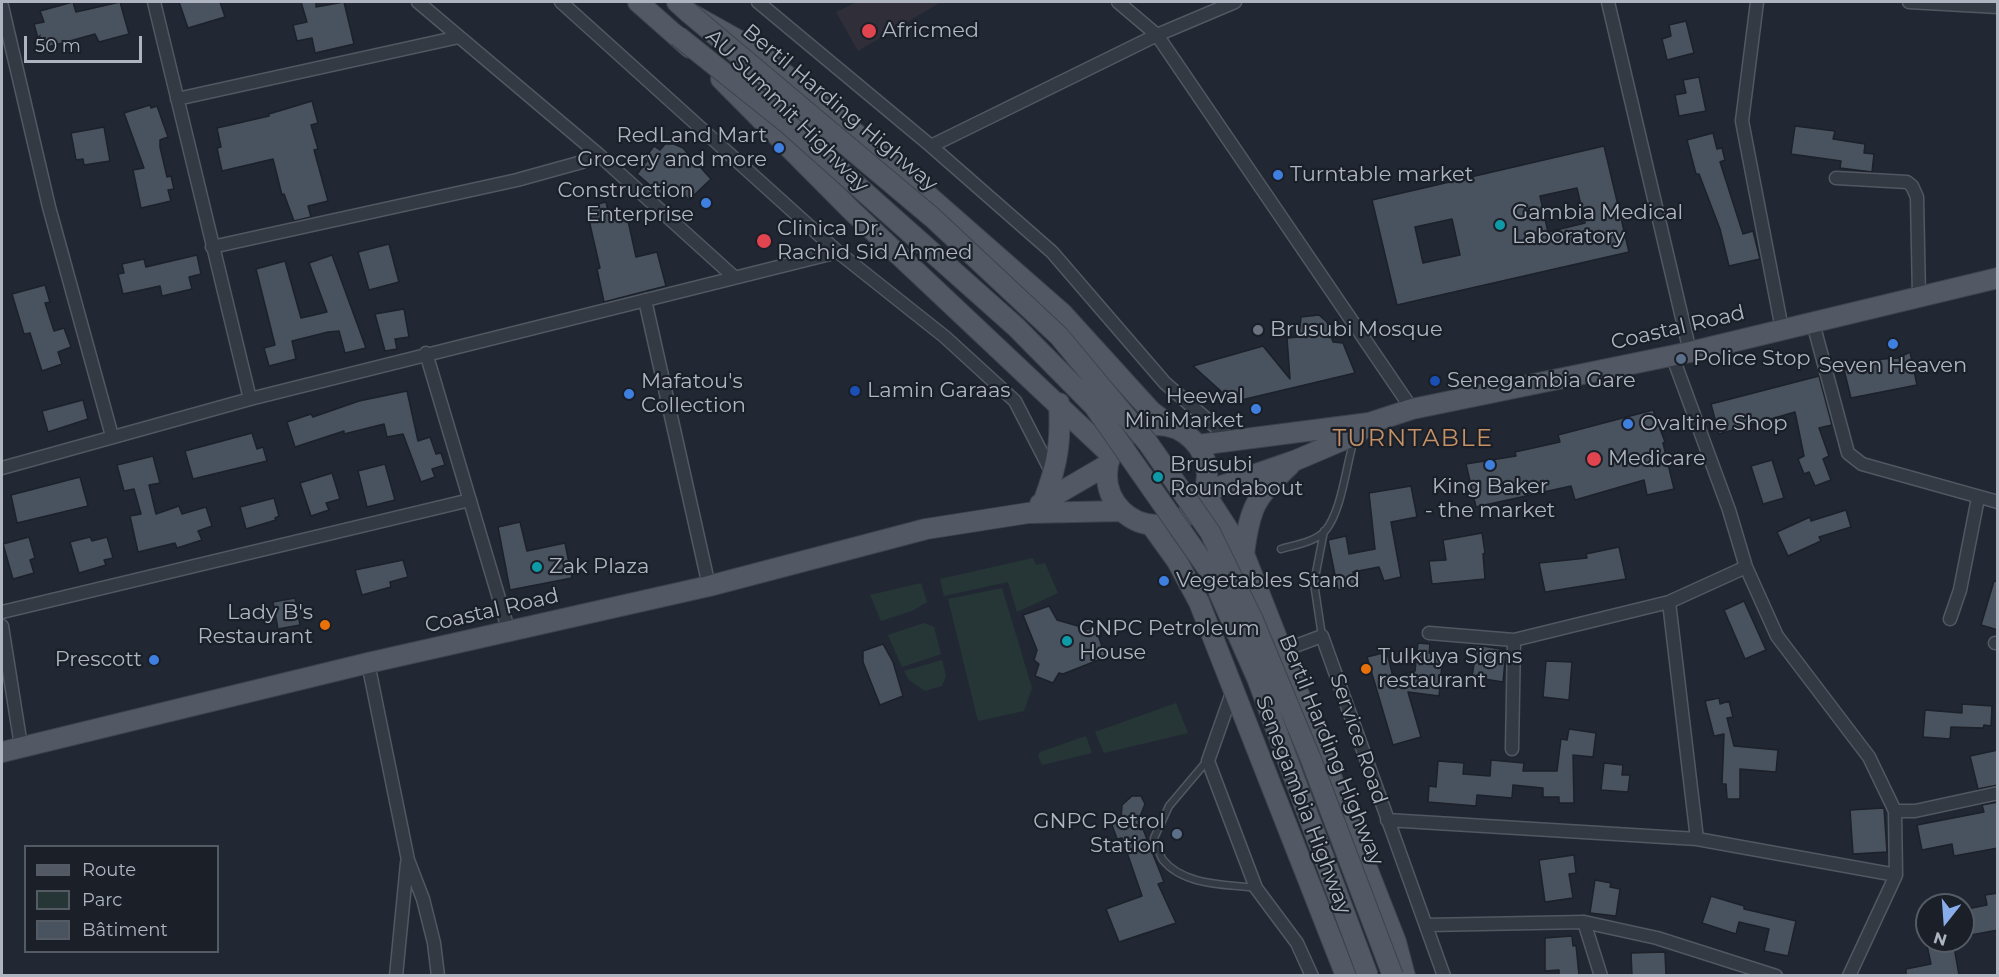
<!DOCTYPE html>
<meta charset="utf-8">
<style>
body{margin:0}
#map{position:relative;width:1999px;height:977px;overflow:hidden;background:#212833;font-family:Montserrat,sans-serif}
canvas{display:block}
.frame{position:absolute;inset:0;border:3px solid #aeb5c1;pointer-events:none}
.legend{position:absolute;left:24px;top:845px;width:195px;height:108px;box-sizing:border-box;background:#1a1f28;border:2px solid #555b65;margin:0;padding:8px 10px;list-style:none;font-size:18px;color:#aeb5c1}
.legend li{display:flex;align-items:center;gap:12px;height:30px}
.legend b{width:30px;border:2px solid #555b65}
.north{position:absolute;left:1915px;top:893px;width:60px;height:60px;box-sizing:border-box;background:#1a1f28;border:2px solid #555b65;border-radius:50%;rotate:197deg;font-size:16px;font-weight:700;line-height:24px;text-align:center;color:#aeb5c1}
.north::after{content:'';display:block;margin:auto;width:21px;height:27px;background:#89aceb;clip-path:polygon(50% 0,100% 100%,50% 72%,0 100%)}
.scale{position:absolute;left:24px;top:36px;width:118px;height:27px;box-sizing:border-box;border:3px solid #aeb5c1;border-top:0;padding-left:8px;font-size:18px;line-height:21px;white-space:nowrap;color:#aeb5c1;-webkit-text-stroke:4px #1a1f28;paint-order:stroke}
</style>
<div id="map">
<canvas width="1999" height="977"></canvas>
<div class="frame"></div>
<ul class="legend">
<li><b style="height:8px;background:#525964"></b>Route</li>
<li><b style="height:16px;background:#263636"></b>Parc</li>
<li><b style="height:16px;background:#49525f"></b>Bâtiment</li>
</ul>
<div class="north">N</div>
<div class="scale">50 m</div>
</div>
<script>
const ctx = document.querySelector('canvas').getContext('2d');
ctx.lineJoin = 'round';
function fillPath(path, color) { ctx.fillStyle = color; ctx.fill(path, 'evenodd'); }
function trace(path, color, width, dash) { ctx.strokeStyle = color; ctx.lineWidth = width; ctx.lineCap = dash ? 'butt' : 'round'; ctx.setLineDash(dash || []); ctx.stroke(path); }
function drawText(font, color, halo, rows, align = 'center') {
  ctx.font = font + ' Montserrat,sans-serif'; ctx.lineWidth = 4.5; ctx.setLineDash([]); ctx.textBaseline = 'middle'; ctx.strokeStyle = halo; ctx.fillStyle = color; for (const [text, x, y, turn = 0] of rows) {
    ctx.save(); ctx.translate(x, y); ctx.rotate((+turn || 0) * Math.PI / 180); ctx.textAlign = isNaN(turn) ? turn : align; if (halo) ctx.strokeText(text, 0, 0); ctx.fillText(text, 0, 0); ctx.restore();
  }
}
const medical = new Path2D(`
 M857,2h84l-83,49 -22,-39z`);
const green = new Path2D(`
 M1033,558l3,7 9,-2 13,30 -41,19 -9,-30 -64,14 -4,-17z
 M921,583l6,19 -13,8 -33,11 -11,-26z
 M1002,588l30,100 -8,23 -46,10 -30,-122z
 M924,623l10,4 7,27 -39,13 -14,-32z
 M942,660l4,16 -4,10 -17,5 -16,-11 -5,-9z
 M1176,703l12,30 -84,20 -9,-21z
 M1086,736l6,17 -50,12 -4,-9 2,-4z`);
const building = new Path2D(`
 M73,2l3,10 44,-10 9,32 -30,8 -4,-8 -54,15 -7,-25 10,-2 -4,-11z
 M179,2h41l5,15 -37,11z
 M301,2h15v5l28,-5 10,42 -39,9 -3,-15 -15,3 -4,-16 14,-3z
 M1686,21l8,32 -27,7 -5,-21 9,-3 -2,-11z
 M1699,77l7,34 -27,5 -4,-21 11,-2 -3,-13z
 M312,101l6,22 -7,2 7,24 -4,1 14,51 -20,5 3,11 -17,4 -10,-27 -2,1 -9,-36 -51,12 -5,-23 4,-1 -4,-19 52,-12v-2z
 M150,105l1,3 6,-2 11,31 -8,3v7l7,30 4,-1 3,13 -6,1 3,11 -30,7 -8,-38 11,-2 -20,-55z
 M1795,126l40,5 -2,8 32,5 -1,9 10,1 -2,18 -32,-4 1,-7 -50,-7z
 M104,127l6,34 -26,4 -1,-6 -7,1 -5,-27z
 M1713,133l4,16 5,-1 3,12 -5,2 23,72 10,-3 7,28 -31,7 -9,-37 -21,-55h-3l-9,-34z
 M665,144h9l9,4 28,31 -22,21 -14,-14 -10,12 -28,-24 10,-13 -3,-2 10,-13 6,4z
 M1604,146l25,106 -232,53 -25,-105zM1577,188l8,35 -37,9 -8,-36zM1452,219l8,36 -37,8 -8,-36z
 M606,202l4,18 17,-4 9,41 21,-5 9,34 -62,16 -7,-33 3,-1 -14,-61z
 M389,244l10,38 -30,8 -11,-38z
 M197,255l4,19 -12,3 3,12 -30,7 -2,-10 -37,8 -5,-20 6,-1 -2,-9 22,-5 2,8z
 M332,255l34,93 -21,5 -6,-22 -11,1 -36,9 4,18 -27,7 -5,-18 11,-3 -19,-76 29,-8 16,57 26,-6 -18,-49z
 M45,285l5,17 -5,1 9,28 10,-3 7,19 -13,5 4,12 -20,7 -12,-38 -6,1 -12,-40z
 M404,309l5,28 -14,2 2,10 -12,2 -10,-37z
 M1319,315l8,7 6,20 10,1 12,30 -122,29 -40,-36 70,-20 27,33 -3,-41 12,-1 2,-20z
 M1910,352l7,33 -66,13 -7,-28 39,-11 15,-1z
 M1819,376l13,49 -13,3 10,28 -6,3 8,21 -16,6 -6,-14 -5,2 -6,-15 6,-3 -9,-44 -76,22 -8,-30z
 M407,391l11,50 12,-4 6,17 5,-1 4,12 -13,4 3,8 -14,5 -18,-48 -16,3 -3,-13 -40,10v-3l-49,16 -8,-25 24,-8 2,3 46,-16z
 M83,400l5,19 -40,13 -6,-21z
 M1653,410l12,32 -2,1 11,46 -27,6 -3,-15 -69,20 -4,-14 -95,21 -10,-43 50,-8 -1,-4 45,-10 -2,-7z
 M252,433l5,16 6,-2 4,14 -74,18 -8,-28z
 M153,456l7,27 -11,2 7,29 23,-8 3,8 24,-7 6,19 -14,5 4,9 -25,8 -2,-5 -37,9 -8,-36 11,-2 -7,-25 -10,2 -7,-26z
 M1772,460l12,38 -21,6 -12,-38z
 M385,464l10,36 -28,7 -9,-36z
 M332,473l8,26 -14,4 3,7 -18,6 -11,-33z
 M80,477l8,29 -71,17 -6,-28z
 M1411,486l6,31 -26,5 10,55 -17,4 -5,-14 -26,5 3,14 -18,4 -10,-50 18,-4 3,18 26,-5 -6,-56z
 M274,498l5,18 -4,2 1,2 -30,9 -6,-22z
 M1846,510l5,17 -32,10 2,4 -33,15 -11,-24 33,-15 1,4z
 M520,522l7,29 38,-8 7,35 -62,12 -12,-63z
 M1482,533l3,20 -2,1 2,25 -53,5 -3,-23 17,-1 -3,-20z
 M29,537l6,21 -5,2 4,13 -21,6 -10,-35z
 M90,537l2,4 15,-4 6,21 -9,2 2,5 -27,8 -9,-31z
 M1619,547l7,32 -81,13 -6,-29 48,-5 -1,-4z
 M403,560l5,17 -18,5 1,5 -29,8 -7,-25z
 M1994,581l4,1v48l-17,-5z
 M295,598l5,27 -22,4 -5,-27z
 M1744,601l22,49 -21,9 -21,-49z
 M1049,606l8,14 21,6 4,5 13,-4 11,30 -43,17 -4,-1 -6,10 -18,-7 4,-12 -5,-4 3,-10 -14,-35z
 M1418,643l12,1 -1,9 14,1 -4,42 -31,-4 13,45 -28,8 -26,-88 20,-5 6,25 22,-6z
 M883,644l10,18 10,34 -23,9 -17,-43v-11z
 M1477,645l29,5 -3,32 -31,-5z
 M1546,661l26,1 -3,38 -26,-3z
 M1719,698l1,6 9,-3 4,16 -6,1 7,28 44,4 -2,22 -36,-3v30h-13l-1,-15h-4l2,-50 -10,2 -9,-35z
 M1962,704l30,2 -1,20 -7,-1 -1,3 -32,-1 -1,12 -27,-2 2,-27 37,3z
 M1569,729l27,4 -3,24 -20,-2 1,48h-15v-6h-16v-9l-30,-3 -1,13 -35,-3 -1,11 -48,-4 1,-16 7,1 2,-26 26,2 -1,11 27,2 1,-16 33,3 -1,8h34l4,-32 6,1z
 M1998,750v35l-20,4 -8,-33z
 M1604,763l19,2 -1,10h8l-2,17 -27,-2z
 M1132,796h9l4,8 -6,15 25,63 -6,2 18,39 -57,19 -13,-33 36,-13 -20,-58 -5,1 -5,-14 9,-6 1,-14z
 M1998,802v46l-44,8 -2,-12 -30,6 -5,-25 67,-13 -2,-7z
 M1884,808l3,44 -34,2 -3,-44z
 M1574,855l2,18 -7,1 4,24 -28,4 -6,-42z
 M1595,880l16,3 -1,4 10,2 -4,27 -26,-3z
 M1998,893v37l-27,5 -4,-26 20,-4 -2,-10z
 M1711,896l33,10v3l52,12 -8,35 -24,-5 5,-22 -30,-7 -3,12 -34,-11z
 M1572,936l1,10 3,-1 3,30h-20v-5l-14,1v-33z
 M1926,941h27l6,34h-53v-6l25,-5z
 M1665,952l1,23h-34l-1,-22z`);
const service = new Path2D(`
 M1281,549c14,-4 34,-7 44,-18 17,-20 21,-66 29,-91
 M1322,636l-8,-53 10,-52
 M1207,761l-38,45 -15,32c3,7 5,16 9,22 21,26 63,24 93,28`);
const minor = new Path2D(`
 M154,2l96,397
 M418,2l180,152 135,122
 M561,2l277,250 107,85 70,64 37,72
 M758,2l173,144 121,106 113,131 68,59
 M1118,2l39,33 255,374
 M1608,2l82,350
 M1757,2l-15,119 40,208
 M1909,2l89,5
 M2,6l47,201 63,229
 M177,99l282,-62
 M931,146l226,-111 78,-33
 M1836,178l71,4 5,4 5,11 2,100
 M212,247l305,-67 65,-18 16,-8
 M645,300l64,286
 M1813,323l35,130 14,11 136,38
 M426,353l83,279
 M1672,355l57,155 17,57 31,69 92,121 26,54 1,64 -47,101
 M2,468l248,-69 588,-147
 M1669,602l28,237
 M2,612l468,-112
 M1950,619l10,-29 18,-92
 M2,626l19,120
 M1429,633l85,7 155,-38 77,-35
 M1995,643h3
 M1282,651l40,-15 122,340
 M368,663l40,197 15,39 11,44 4,33
 M1233,690l-25,71 48,127 41,55 15,33
 M1512,749l2,-109
 M1895,811h20l83,-18
 M1387,820l310,19 199,36
 M1584,922l17,54
 M1427,925l157,-3 73,16 119,38
 M396,976l11,-113`);
const primary = new Path2D(`
 M638,2l52,46
 M677,2l11,10 68,38 134,112 172,151 89,98 20,15
 M721,79l130,131 259,244
 M1107 475a50 50 0 1 1 100 0a50 50 0 1 1-100 0Z
 M1363,429l-8,6 -61,26 -90,31 40,62 152,388 9,34
 M1198,445l171,-22 43,-14 278,-57 308,-74
 M1044,500c14,-37 17,-58 15,-97
 M1040,504l67,-39
 M1151,525l26,36 22,41 147,374
 M1244,554c6,-48 11,-56 46,-89
 M2,752l366,-89 341,-77 217,-57 102,-16 94,-2`);
const primaryBridge = new Path2D(`
 M688,12l245,206 126,118 89,107 62,89 43,88 57,137 83,219
 M678,36l110,88 228,203 78,79 116,166 47,106 111,298`);
const markers = [
 [869,31,8,"#e0444e"],
 [779,148,6,"#3f7fe0"],
 [1278,175,6,"#3f7fe0"],
 [706,203,6,"#3f7fe0"],
 [1500,225,6,"#0f9aa8"],
 [764,241,8,"#e0444e"],
 [1258,330,6,"#6b7280"],
 [1893,344,6,"#3f7fe0"],
 [1681,359,6,"#5c6f8a"],
 [1435,381,6,"#1a4fb4"],
 [855,391,6,"#1a4fb4"],
 [629,394,6,"#3f7fe0"],
 [1256,409,6,"#3f7fe0"],
 [1628,424,6,"#3f7fe0"],
 [1594,459,8,"#e0444e"],
 [1490,465,6,"#3f7fe0"],
 [1158,477,6,"#0f9aa8"],
 [537,567,6,"#0f9aa8"],
 [1164,581,6,"#3f7fe0"],
 [325,625,6,"#e8710a"],
 [1067,641,6,"#0f9aa8"],
 [154,660,6,"#3f7fe0"],
 [1366,669,6,"#e8710a"],
 [1177,834,6,"#5c6f8a"]
];
const poiNames = [
 ["Africmed",882,31],
 ["RedLand Mart",767,136,"right"],
 ["Grocery and more",767,160,"right"],
 ["Turntable market",1290,175],
 ["Construction",694,191,"right"],
 ["Enterprise",694,215,"right"],
 ["Gambia Medical",1512,213],
 ["Laboratory",1512,237],
 ["Clinica Dr.",777,229],
 ["Rachid Sid Ahmed",777,253],
 ["Brusubi Mosque",1270,330],
 ["Police Stop",1693,359],
 ["Seven Heaven",1893,366,"center"],
 ["Senegambia Gare",1447,381],
 ["Mafatou's",641,382],
 ["Collection",641,406],
 ["Lamin Garaas",867,391],
 ["Heewal",1244,397,"right"],
 ["MiniMarket",1244,421,"right"],
 ["Ovaltine Shop",1640,424],
 ["Medicare",1608,459],
 ["Brusubi",1170,465],
 ["Roundabout",1170,489],
 ["King Baker",1490,487,"center"],
 ["- the market",1490,511,"center"],
 ["Zak Plaza",549,567],
 ["Vegetables Stand",1176,581],
 ["Lady B's",313,613,"right"],
 ["Restaurant",313,637,"right"],
 ["GNPC Petroleum",1079,629],
 ["House",1079,653],
 ["Tulkuya Signs",1378,657],
 ["restaurant",1378,681],
 ["Prescott",142,660,"right"],
 ["GNPC Petrol",1165,822,"right"],
 ["Station",1165,846,"right"]
];
const streetNames = [
 ["Bertil Harding Highway",840,108,40],
 ["AU Summit Highway",787,111,45],
 ["Coastal Road",1678,328,-13],
 ["Coastal Road",492,611,-13],
 ["Service Road",1358,739,71],
 ["Bertil Harding Highway",1331,750,68],
 ["Senegambia Highway",1303,805,69]
];
const quarterNames = [
 ["TURNTABLE",1413,439]
];
fillPath(medical, '#302e39');
fillPath(green, '#263636');
fillPath(building, '#49525f');
trace(building, '#1c212a', 1.5);
trace(service, '#525862', 9);
trace(minor, '#525862', 15);
trace(primary, '#3e434d', 22);
trace(service, '#343a44', 6);
trace(minor, '#343a44', 12);
trace(primary, '#525964', 20);
trace(primaryBridge, '#3e434d', 22, []);
trace(primaryBridge, '#525964', 20);
for (const [x, y, r, color] of markers) { const dot = new Path2D(); dot.arc(x, y, r, 0, 2 * Math.PI); ctx.fillStyle = color; ctx.fill(dot); trace(dot, '#1a1f28', 2); }
drawText('21px', '#aeb5c1', '#1a1f28', poiNames, 'left');
drawText('21px', '#aeb5c1', '#1a1f28', streetNames);
ctx.letterSpacing = '1.5px';
drawText('24px', '#c69164', '#1a1f28', quarterNames);
ctx.letterSpacing = '0px';
</script>
